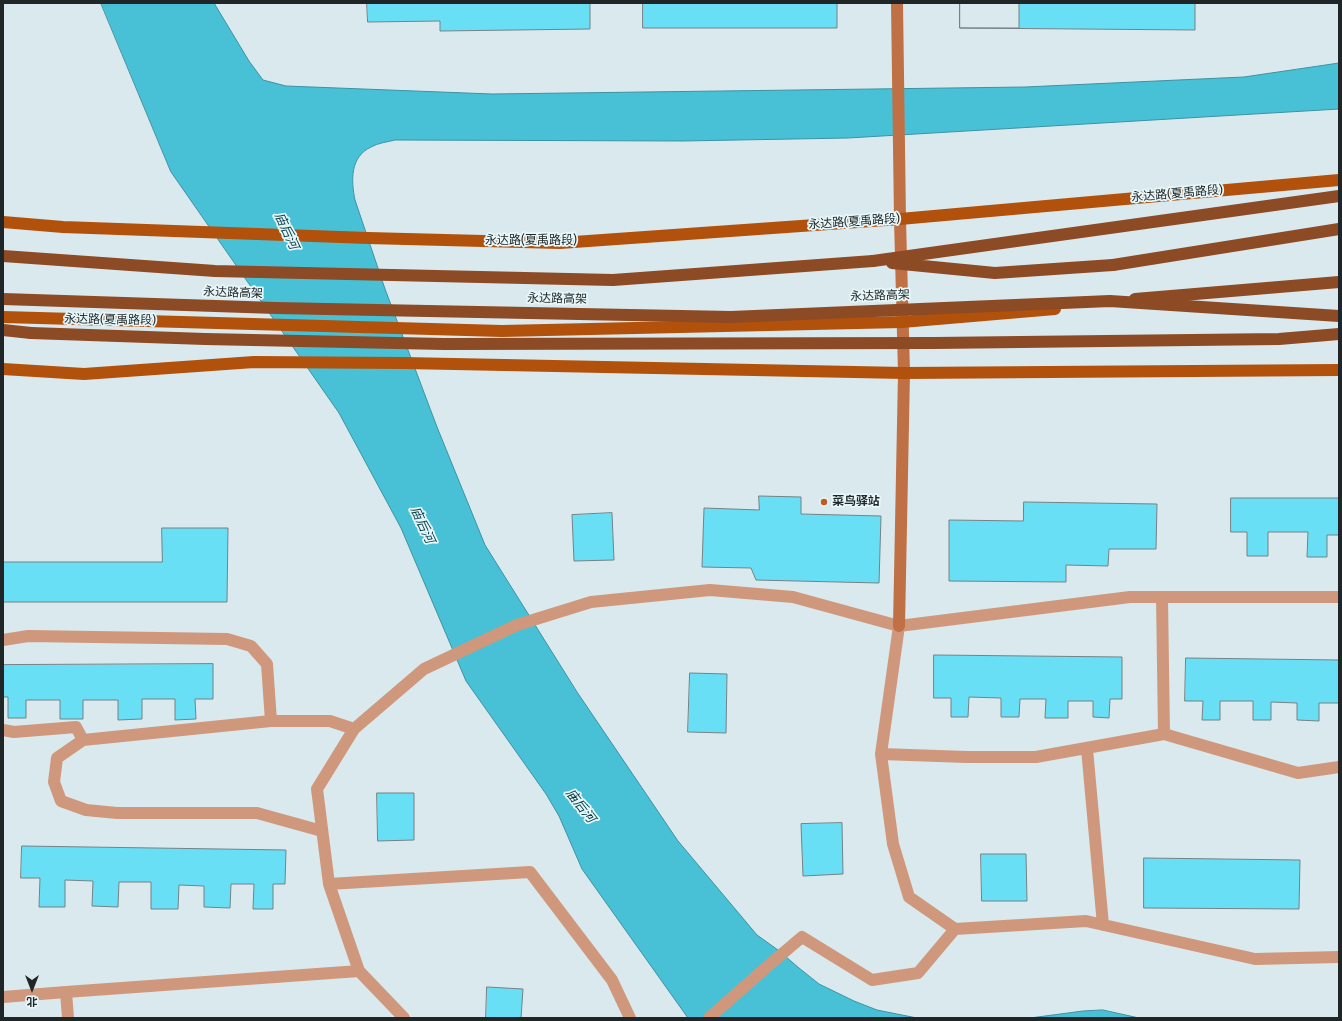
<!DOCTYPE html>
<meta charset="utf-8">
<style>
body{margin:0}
#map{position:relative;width:1342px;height:1021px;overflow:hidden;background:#dae9ed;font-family:"Fira Sans","Noto Sans SC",sans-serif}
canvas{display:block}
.frame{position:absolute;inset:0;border:4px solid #202627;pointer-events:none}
.north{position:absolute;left:12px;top:969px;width:40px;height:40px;-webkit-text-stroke:3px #e7f7fa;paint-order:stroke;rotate:180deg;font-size:11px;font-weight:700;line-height:16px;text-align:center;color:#202627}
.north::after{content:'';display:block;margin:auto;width:14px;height:18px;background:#202627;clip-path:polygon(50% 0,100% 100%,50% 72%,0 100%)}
</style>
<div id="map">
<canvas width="1342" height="1021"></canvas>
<div class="frame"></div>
<div class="north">北</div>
</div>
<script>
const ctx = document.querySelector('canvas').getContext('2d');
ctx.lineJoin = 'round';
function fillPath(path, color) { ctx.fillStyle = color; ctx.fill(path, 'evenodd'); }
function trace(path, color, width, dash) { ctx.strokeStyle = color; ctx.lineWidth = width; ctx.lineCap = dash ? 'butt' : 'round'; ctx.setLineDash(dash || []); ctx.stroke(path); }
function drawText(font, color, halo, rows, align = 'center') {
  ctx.font = font + ' "Fira Sans","Noto Sans SC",sans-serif'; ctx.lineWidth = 3.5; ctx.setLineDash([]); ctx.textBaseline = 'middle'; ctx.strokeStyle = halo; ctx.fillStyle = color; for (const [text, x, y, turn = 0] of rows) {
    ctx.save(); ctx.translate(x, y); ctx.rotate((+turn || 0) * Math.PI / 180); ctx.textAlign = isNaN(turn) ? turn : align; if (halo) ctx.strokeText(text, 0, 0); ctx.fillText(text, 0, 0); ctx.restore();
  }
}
const water = new Path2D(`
 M101,3h113l35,58 14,19 23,6 206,8 533,-7 219,-10 95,-14v46l-491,29 -165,3 -288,-1c-8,2 -17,3 -24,7 -21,10 -20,33 -16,53l30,89 52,138 48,118 92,147 101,149 79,94 21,15 21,18 20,16 35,17 23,9 40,8h-229l-106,-149 -23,-53 -13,-22 -80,-113 -65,-153 -62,-115 -168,-241z
 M1103,1010l36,8h-109l53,-7z`);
const building = new Path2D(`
 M367,3h223v26l-150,2v-10l-72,1z
 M643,3h194v25h-194z
 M960,3h235v27l-235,-2z
 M960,3h59v25h-59z
 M759,496l42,1v17l80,2 -2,67 -123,-3 -5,-12 -49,-1 2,-59 55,2z
 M1231,498h108v37h-12v22h-20l1,-25h-40v24h-21v-24h-16z
 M1024,502l133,2 -1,45h-47l-1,17 -42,-1v17l-117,-1v-61l74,1z
 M612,513l2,47 -40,1 -2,-46z
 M162,528h66l-1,74h-224v-40h159z
 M934,655l188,2v42h-12l-1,19 -16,-1v-16h-25v17h-23l1,-19h-26l-1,18h-18v-19l-32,-1 -1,20h-17v-19h-17z
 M1186,658l153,2v43h-20v18l-22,-1v-17l-26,-1v18h-18v-19h-33v19h-18l1,-19h-18z
 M213,664v35h-18l1,20 -21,1v-21h-33v20l-24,1v-20h-35v19h-23v-19h-34v18h-18v-21h-5v-32z
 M690,673l37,1 -1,59 -38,-1z
 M377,793h37v47l-36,1z
 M842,823l1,51 -40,2 -2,-52z
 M22,846l264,4 -1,34h-12v25h-20l1,-25h-23l-1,24 -26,-1v-21l-25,-1 -1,24h-27v-27h-32l-1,25 -26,-1 1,-25 -28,-1v27h-26l1,-29h-19z
 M981,854h45l1,47h-45z
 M1144,858l156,2 -1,49 -155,-1z
 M487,987l36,2 -2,29h-35z`);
const lane = new Path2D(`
 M1162,597l2,137
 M3,640l25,-4 199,3 24,7 16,18 4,57
 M3,730l11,2 62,-5 7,13
 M1087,749l16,176
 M881,754l86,3h69l128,-23 134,39 41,-6
 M322,831l-65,-18h-140l-31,-3 -25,-9 -7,-19 3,-24 26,-18 188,-19h59l24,8
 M329,884l201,-12 82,108 18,38
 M955,929l131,-8 169,38 84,-2
 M769,965l33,-28 70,43 46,-7 37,-44 -46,-32 -16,-53 -12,-90 18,-128
 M359,971l45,47
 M66,992l2,26
 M3,997l63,-5 293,-21 -30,-87 -12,-95 37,-60 70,-60 93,-44 74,-23 119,-12 83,7 106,29 231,-29h209`);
const street = new Path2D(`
 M709,1018l60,-53`);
const secondary = new Path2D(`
 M897,3l3,216 4,154 -5,253`);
const primary = new Path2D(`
 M3,222l60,5 305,11 192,5 340,-24 439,-39
 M3,317l499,14 400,-9 153,-13
 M3,369l81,5 170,-12 150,1 500,10 435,-3`);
const highway = new Path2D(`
 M3,256l212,15 398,9 260,-19
 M1113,265l226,-36
 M1135,299l204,-17
 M3,330l28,3`);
const highwayBridge = new Path2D(`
 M873,261l466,-65
 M892,263l103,10 118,-8
 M3,299l273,9 455,9 379,-16 229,15
 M31,333l174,6 239,5 490,-1 345,-4 60,-5`);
const markers = [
 [824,502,4,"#bf5d20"]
];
const streetNames = [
 ["永达路(夏禹路段)",1177,194,-5],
 ["永达路(夏禹路段)",854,222,-4],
 ["永达路(夏禹路段)",531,241],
 ["永达路高架",233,293,2],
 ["永达路高架",880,296,-2],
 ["永达路高架",557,299,1],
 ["永达路(夏禹路段)",110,320,1]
];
const poiNames = [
 ["菜鸟驿站",832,502]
];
const waterNames = [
 ["庙后河",286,231,65],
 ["庙后河",422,525,65],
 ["庙后河",580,806,52]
];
fillPath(water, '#48c1d7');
trace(water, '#3c92a2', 1);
fillPath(building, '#69dff5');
trace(building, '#748285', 1);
trace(lane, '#cf987d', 12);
trace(street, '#cf987d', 12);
trace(secondary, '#bf7045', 12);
trace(primary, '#b2510c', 12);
trace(highway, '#8c4a25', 12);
trace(highwayBridge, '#8c4a25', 12);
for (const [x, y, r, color] of markers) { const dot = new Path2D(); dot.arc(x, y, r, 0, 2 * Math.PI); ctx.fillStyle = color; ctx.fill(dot); trace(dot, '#e7f7fa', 1.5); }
drawText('12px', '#202627', '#e7f7fa', streetNames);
drawText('bold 12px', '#202627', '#e7f7fa', poiNames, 'left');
drawText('italic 13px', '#053e48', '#e7f7fa', waterNames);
</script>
